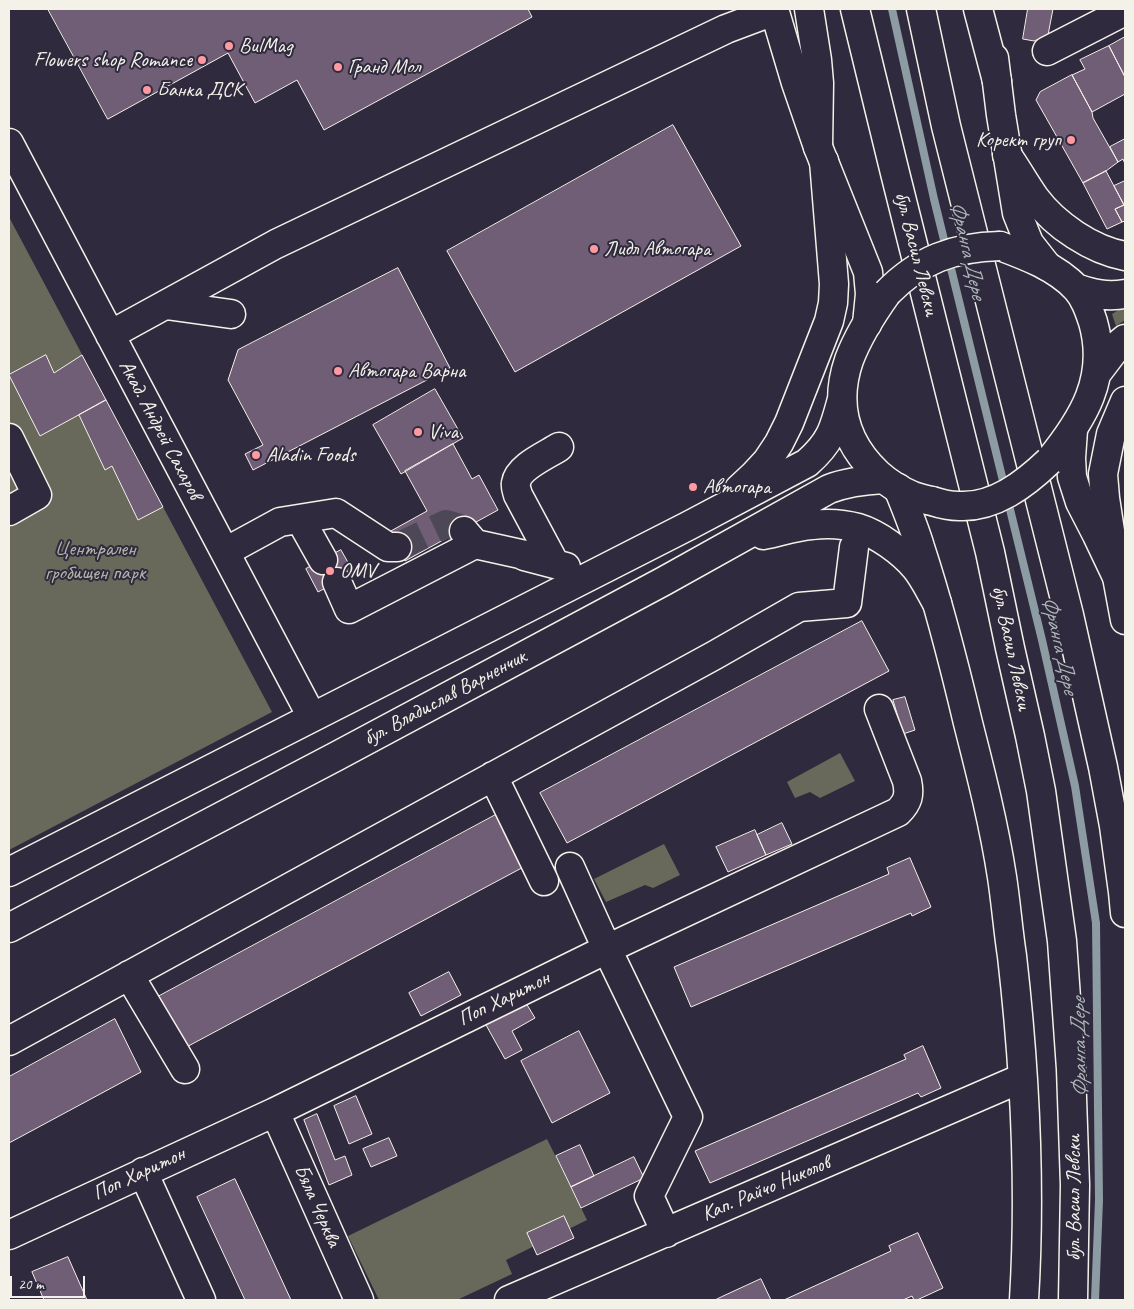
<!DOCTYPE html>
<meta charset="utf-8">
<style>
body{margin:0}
#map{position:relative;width:1134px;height:1309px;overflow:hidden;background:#2f2a3d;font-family:Caveat,sans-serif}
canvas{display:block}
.frame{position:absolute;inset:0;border:10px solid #f4f1e8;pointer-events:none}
.scale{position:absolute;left:10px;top:1276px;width:75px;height:22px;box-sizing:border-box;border:2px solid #f4f1e8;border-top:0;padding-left:6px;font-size:15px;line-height:18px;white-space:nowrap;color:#f4f1e8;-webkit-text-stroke:4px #2f2a3d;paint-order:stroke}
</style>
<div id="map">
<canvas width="1134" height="1309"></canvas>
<div class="frame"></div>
<div class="scale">20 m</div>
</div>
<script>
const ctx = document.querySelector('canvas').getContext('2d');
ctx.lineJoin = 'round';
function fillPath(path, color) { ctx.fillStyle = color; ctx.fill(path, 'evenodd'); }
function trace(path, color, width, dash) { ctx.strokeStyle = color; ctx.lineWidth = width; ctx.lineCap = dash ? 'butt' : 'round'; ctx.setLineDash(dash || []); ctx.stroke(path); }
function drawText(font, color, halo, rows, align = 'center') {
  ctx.font = font + ' Caveat,sans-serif'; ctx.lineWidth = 4; ctx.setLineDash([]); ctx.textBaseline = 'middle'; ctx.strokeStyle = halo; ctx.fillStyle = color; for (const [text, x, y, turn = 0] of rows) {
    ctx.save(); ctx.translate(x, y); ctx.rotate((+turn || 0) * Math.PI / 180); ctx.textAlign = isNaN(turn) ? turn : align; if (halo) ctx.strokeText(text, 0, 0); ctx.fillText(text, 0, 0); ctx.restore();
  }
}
const green = new Path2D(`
 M9,217l263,495 -263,138z
 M1125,306v14l-9,6 -4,-12z
 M840,753l15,28 -35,17 -10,-6 -15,6 -8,-16z
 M664,844l16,31 -27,13 -8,-3 -39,17 -12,-23z
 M547,1139l40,81 -81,40 6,14 -55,26h-78l-31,-64z`);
const stream = new Path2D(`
 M892,9l42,190 108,441 33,146 21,137 3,277 -4,100`);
const building = new Path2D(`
 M48,9h480l4,8 -208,113 -27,-50 -42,23 -27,-50 -120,66z
 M1028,9h25l-5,26 -14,6 -11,-2z
 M1125,37v40l-16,-31z
 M1109,46l16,31v17l-33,18 -20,-37 13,-6 -5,-9z
 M1072,75l20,37 1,6 25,44 -12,9 -23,12 -47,-83 4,-8z
 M673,125l68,121 -226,126 -68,-121z
 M1125,139v25l-2,-5 -5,3 -8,-15z
 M1106,171l18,34 -9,4 7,13 -15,7 -24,-46z
 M1125,181v40l-3,1 -7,-13 9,-4 -10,-19z
 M398,268l52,100 -197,102 -8,-16 18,-9 -35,-65 10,-30z
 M46,355l8,18 28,-18 24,45 -66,36 -31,-61z
 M435,389l28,49 -62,36 -28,-49z
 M106,400l57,107 -25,13 -26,-54 -7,4 -26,-55z
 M453,444l19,35 7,-4 19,35 -93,51 -16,-29 38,-21 -22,-40z
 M341,550l13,23 -36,19 -12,-23z
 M862,621l27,50 -322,172 -27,-50z
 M905,697l10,33 -12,4 -10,-34z
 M503,811l28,52 -352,188 -27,-51z
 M782,823l10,21 -26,11 -9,-20z
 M755,830l11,25 -38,17 -12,-25z
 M910,858l21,49 -19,9 -1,-3 -220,94 -17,-40 215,-93 -2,-6z
 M449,972l12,23 -40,21 -12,-23z
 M526,1003l9,15 -23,13 10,19 -17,9 -19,-34z
 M115,1019l26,53 -132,71v-66z
 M579,1031l31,62 -58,30 -31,-62z
 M923,1046l18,42 -20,9 -3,-4 -208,90 -15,-32 211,-92 -2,-4z
 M356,1096l16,38 -23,10 -15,-38z
 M317,1114l18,46 10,-4 7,19 -23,10 -25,-65z
 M389,1138l8,18 -26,11 -8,-18z
 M580,1145l14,31 -23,11 -15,-31z
 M634,1157l10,21 -63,30 -10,-21z
 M235,1179l56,121h-46l-48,-103z
 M564,1216l10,22 -37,17 -10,-22z
 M918,1233l25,55 -26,12h-3l-2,-4 -9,4h-119l107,-49 -2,-5z
 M68,1257l19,43h-43l-12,-28z
 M761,1279l10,21h-56l6,-3z`);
const minorTunnel = new Path2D(`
 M397,547l49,-23 17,5`);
const minor = new Path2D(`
 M774,9l22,74 22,64 50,125 2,22 -3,30
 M1047,51l78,-40
 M994,58l7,57 16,98 12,30 18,23
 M9,143l303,574
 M166,305l65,9
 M110,335l166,-91 450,-215 48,-18
 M1073,430l-2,28 1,19 8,25 17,33 20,42 8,43
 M9,438l28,57 -28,16
 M898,488c8,20 16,39 22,59 19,58 34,117 48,176 13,51 26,102 34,154 4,26 6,53 10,79 13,114 19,230 12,344
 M300,519l23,41
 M464,531l11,13 50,11 -1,1 42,11
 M225,552l55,-30 56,-9 52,34h9
 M555,564l-37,-69c-1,-4 -3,-8 -2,-12 2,-16 31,-28 43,-36
 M337,582l12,27 126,-65
 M493,776l51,105
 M570,867l37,82 81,168 -39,79 17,37
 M129,975l56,94
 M9,1041l706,-386 84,-48 48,-4 7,-56
 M275,1112l84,188
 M143,1172l58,128
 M9,1235l266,-123 332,-163 291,-137c10,-10 12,-17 9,-31l-28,-72
 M509,1300l513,-222`);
const major = new Path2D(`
 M1007,155c10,14 18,29 28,43 20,27 57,52 90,58
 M1000,246c27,10 56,21 76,42 9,10 13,22 17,34 16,56 -10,97 -44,139
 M1076,288c17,6 31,9 49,6
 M887,293c-15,21 -29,43 -38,67 -15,44 -5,82 29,114 10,9 23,17 35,22 6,2 13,4 19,5
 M1097,373l22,-29 6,-5
 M739,489l15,-14 13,-14 12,-18 10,-20 40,-102 4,-18 1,-19 -10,-123
 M763,535c16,-3 33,-9 49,-10 15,-2 32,-1 46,3 20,6 44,24 57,39 9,11 15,24 22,36
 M1117,577l-12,-79 -2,-24 8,-40 14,-33
 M9,872l679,-346 119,-63c24,-21 27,-34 35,-64
 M9,928l326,-171 329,-176 165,-92c18,-7 36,-9 55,-10`);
const highway = new Path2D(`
 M809,9l8,51 2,23 -1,64
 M855,9l40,164 95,379 20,96 20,88 11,55 21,150 9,128 4,116 -2,115
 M921,9l25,117 123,489 34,152 11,59 9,66 2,21
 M978,9l19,72`);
const majorBridge = new Path2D(`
 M887,293c32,-33 67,-46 113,-47
 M932,501c9,3 18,5 27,5 35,2 66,-22 90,-45`);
const markers = [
 [229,46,5,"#ff9aa2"],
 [202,60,5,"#ff9aa2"],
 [338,67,5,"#ff9aa2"],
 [147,90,5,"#ff9aa2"],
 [1071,140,5,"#ff9aa2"],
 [594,249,5,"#ff9aa2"],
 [338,371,5,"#ff9aa2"],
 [418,432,5,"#ff9aa2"],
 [256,455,5,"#ff9aa2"],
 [693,487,5,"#ff9aa2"],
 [330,571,5,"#ff9aa2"]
];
const poiNames = [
 ["BulMag",239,46],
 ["Flowers shop Romance",192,60,"right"],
 ["Гранд Мол",348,67],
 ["Банка ДСК",157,90],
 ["Корект груп",1061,140,"right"],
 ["Лидл Автогара",604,249],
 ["Автогара Варна",348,371],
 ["Viva",428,432],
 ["Aladin Foods",266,455],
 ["Автогара",703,487],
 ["OMV",340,571]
];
const streetNames = [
 ["бул. Васил Левски",916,254,76],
 ["Акад. Андрей Сахаров",160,430,62],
 ["бул. Васил Левски",1011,648,78],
 ["бул. Владислав Варненчик",445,698,-28],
 ["Поп Харитон",504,999,-26],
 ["Поп Харитон",139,1174,-25],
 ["Кап. Райчо Николов",766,1189,-23],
 ["бул. Васил Левски",1074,1198,-90],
 ["Бяла Черква",317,1206,66]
];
const parkNames = [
 ["Централен",95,549],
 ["гробищен парк",95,573]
];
const waterNames = [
 ["Франга Дере",967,250,77],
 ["Франга Дере",1059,645,77],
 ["Франга Дере",1080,1048,-91]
];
fillPath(green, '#68695a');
trace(stream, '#8d9ba2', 8);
fillPath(building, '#705d76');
trace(building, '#f4f1e8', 1);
trace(minorTunnel, '#4d4857', 28, [28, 14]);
trace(minor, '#f4f1e8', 31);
trace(major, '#f4f1e8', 31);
trace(highway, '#f4f1e8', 31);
trace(minor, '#2f2a3d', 28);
trace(major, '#2f2a3d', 28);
trace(highway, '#2f2a3d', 28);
trace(majorBridge, '#f4f1e8', 31, []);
trace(majorBridge, '#2f2a3d', 28);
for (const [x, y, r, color] of markers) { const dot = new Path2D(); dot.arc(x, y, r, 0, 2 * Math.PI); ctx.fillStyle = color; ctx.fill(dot); trace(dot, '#2f2a3d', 2); }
drawText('21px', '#f4f1e8', '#2f2a3d', poiNames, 'left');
drawText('21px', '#f4f1e8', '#2f2a3d', streetNames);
drawText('21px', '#b5b4a8', '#2f2a3d', parkNames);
drawText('italic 22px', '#b0b7b9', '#2f2a3d', waterNames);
</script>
